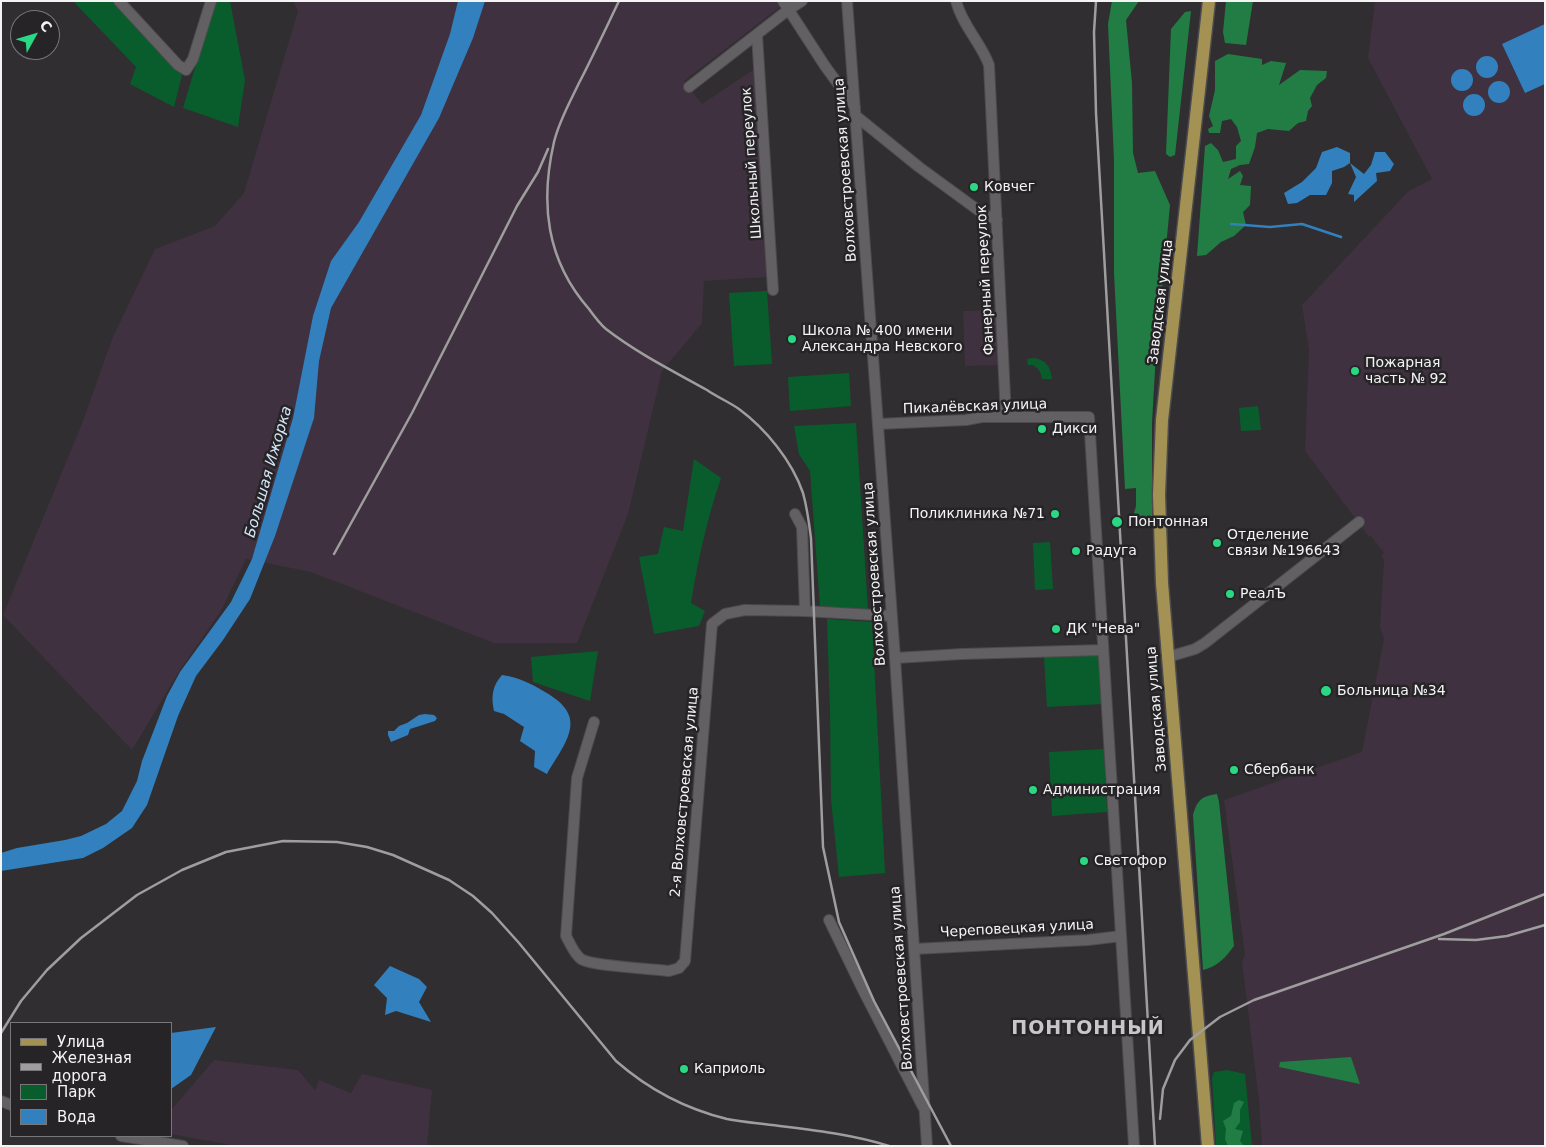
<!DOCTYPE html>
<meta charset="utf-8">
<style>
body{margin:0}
#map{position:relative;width:1546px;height:1147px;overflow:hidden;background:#302e30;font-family:"DejaVu Sans",sans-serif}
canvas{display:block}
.frame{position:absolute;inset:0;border:2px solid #f5f4f5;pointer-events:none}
.legend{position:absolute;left:10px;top:1022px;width:162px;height:115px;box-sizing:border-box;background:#262427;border:1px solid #797779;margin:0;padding:6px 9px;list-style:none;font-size:15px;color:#f5f4f5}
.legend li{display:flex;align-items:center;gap:10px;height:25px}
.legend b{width:25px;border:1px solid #797779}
.north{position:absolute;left:10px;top:10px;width:50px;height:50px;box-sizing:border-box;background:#262427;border:1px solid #797779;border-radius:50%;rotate:51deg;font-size:14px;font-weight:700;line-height:20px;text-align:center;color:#f5f4f5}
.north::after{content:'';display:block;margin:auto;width:18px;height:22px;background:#2ad884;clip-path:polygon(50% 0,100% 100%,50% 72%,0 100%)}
</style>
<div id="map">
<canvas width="1546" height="1147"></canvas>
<div class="frame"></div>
<ul class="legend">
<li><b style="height:6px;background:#a49255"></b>Улица</li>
<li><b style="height:6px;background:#9f9e9f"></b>Железная дорога</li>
<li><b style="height:14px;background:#095d2d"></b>Парк</li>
<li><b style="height:14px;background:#3280be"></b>Вода</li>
</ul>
<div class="north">С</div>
</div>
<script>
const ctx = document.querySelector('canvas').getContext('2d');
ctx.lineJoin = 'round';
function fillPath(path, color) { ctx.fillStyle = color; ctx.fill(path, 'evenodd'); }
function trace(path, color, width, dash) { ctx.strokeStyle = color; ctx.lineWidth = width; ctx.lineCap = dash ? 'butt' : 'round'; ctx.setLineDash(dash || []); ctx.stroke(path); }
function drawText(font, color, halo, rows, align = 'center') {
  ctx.font = font + ' "DejaVu Sans",sans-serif'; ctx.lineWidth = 5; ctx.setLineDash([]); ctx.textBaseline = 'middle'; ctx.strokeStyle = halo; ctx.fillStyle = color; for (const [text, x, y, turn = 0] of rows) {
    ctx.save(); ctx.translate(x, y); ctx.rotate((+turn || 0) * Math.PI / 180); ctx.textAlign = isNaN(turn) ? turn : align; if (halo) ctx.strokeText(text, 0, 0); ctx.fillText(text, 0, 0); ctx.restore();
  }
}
const industrial = new Path2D(`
 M293,1h486l2,5 -97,75 18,23 54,-36 12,209 -64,4 -2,42 -40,48 -34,143 -51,129h-83l-183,-71 -65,-13 -25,52 -41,59 -48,80 -129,-135 80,-194 29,-82 43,-90 60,-23 29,-33 54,-182z
 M1375,1h170v1145h-283l-3,-45 -17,-140 3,-6 -21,-155 138,-48 22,-113 -4,-12 4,-67 -3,-4 3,-3 -13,-17 -2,1 -64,-86 4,-101 -7,-45 99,-106 8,-8 23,-12 -64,-121z
 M996,310l2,55 -33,1 -2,-55z
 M214,1060l84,10 17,20 4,-10 32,13 11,-19 70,16 -5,56h-191l-65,-12v-24z`);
const green = new Path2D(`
 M73,1h40l69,74 -8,32 -44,-23 6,-17z
 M215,1h15l15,79 -7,47 -55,-19z
 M767,291l5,73 -38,2 -5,-73z
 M1034,358c14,3 16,9 18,21h-10c-1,-7 -3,-10 -9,-14h-5l-1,-6z
 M849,373l2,33 -61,5 -2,-34z
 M1258,406l3,24 -20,1 -2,-23z
 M856,423l12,187 -48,-4 -10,-135 -11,-17 -5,-28z
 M694,459l27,19c-14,41 -23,82 -30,125l14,8 -6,15 -45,8 -15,-77 19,-3 6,-27 19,4z
 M1050,542l3,47 -18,1 -2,-47z
 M827,619l45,3 13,251 -46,4 -8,-78 -1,-88z
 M598,651l-8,50 -57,-19 -2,-25z
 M1100,654l3,50 -56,3 -3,-50z
 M1104,749l3,63 -55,4 -3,-64z
 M1227,1070l18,4 7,72h-36l-4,-68 2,-6z`);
const forest = new Path2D(`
 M1112,1h27l-13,19 6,63 1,70 5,20 17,-2 15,34 -14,147 -4,71v101h-11l-7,-11 2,-7v-18l-11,1 -11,-216v-113l-6,-136z
 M1226,1h27l-7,44 -21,-2 -2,-11z
 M1191,11l-16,144 -5,2 -4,-3 5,-125 14,-17z
 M1228,54l34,5v6l9,-4 15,2 -7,22 21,-15 27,1 -1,7 -9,7 -7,13 2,8 -4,5 -2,10 -8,2 -9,8 -21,-2 -11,4 -2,14 -6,17 -9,1 -9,4 -3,10 12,-8 3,5 -3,9 11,1 -1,19 -7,7 3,13 -12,11 -13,6 -15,13 -9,1 8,-110 6,-3 7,7 5,12 13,-3v-13l5,-5 -4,-14 -6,-8 -9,2 -2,12h-11l-1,-4 5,-3 -4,-10 6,-26v-29z
 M1217,794l2,8 15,144c-8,11 -17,21 -31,24l-10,-155c4,-14 8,-19 24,-21z
 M1351,1057l9,27 -81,-17 1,-5z
 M1239,1100l5,2 -4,8v12l-5,7 8,2 -3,10 4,5h-16l-3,-7 1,-10 -3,-8 8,-5 3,-13z`);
const water = new Path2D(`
 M458,1h27l-12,37 -34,80 -108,190 -12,53 -5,57 -39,118 -25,63 -27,41 -27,36 -18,40 -31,89 -15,23 -29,20 -20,10 -82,13v-18l16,-5 48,-8 16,-4 25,-12 16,-13 15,-30 5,-20 25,-65 13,-24 51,-70 21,-43 41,-141 20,-102 18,-55 28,-39 62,-107 29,-81z
 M1545,24v60l-20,9 -23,-49z
 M1476 67a11 11 0 1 1 22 0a11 11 0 1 1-22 0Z
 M1451 80a11 11 0 1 1 22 0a11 11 0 1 1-22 0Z
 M1488 92a11 11 0 1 1 22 0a11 11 0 1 1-22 0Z
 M1463 105a11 11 0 1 1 22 0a11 11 0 1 1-22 0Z
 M1337,147l13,6v10l14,11 7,-9 4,-13h10l9,12 -4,7 -14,2 1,8 -23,21v-7l-6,-1 8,-17 -6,-14 -6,4 -12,4v12l-6,12h-16l-13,8 -9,1 -4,-11 18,-11 14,-14 6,-16z
 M502,675c16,2 28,8 43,17 44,25 22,48 2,82l-13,-7 1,-16 -15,-10 4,-14 -20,-13 -10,-3c-3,-14 -2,-25 8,-36z
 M425,714l9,1 3,3 -2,3 -25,8 -2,6 -17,7 -3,-7v-4h6l5,-5 8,-3 12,-8z
 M390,966l29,13 8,8 -8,15 12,20 -35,-11 -11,4 2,-17 -13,-13z
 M216,1027l-25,48 -20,14v-56z`);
const stream = new Path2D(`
 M1231,224l39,3 32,-3 39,13`);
const minor = new Path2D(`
 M119,1l59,64 8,5 7,-11 18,-58
 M783,1l42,65 30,41
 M847,1l48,657 32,488
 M956,1c6,24 25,42 33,64l17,352
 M757,35l16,255
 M689,87l99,-77 14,-9
 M856,116l63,51 63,46 15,7
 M878,424l88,-4 16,-3h107l45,729
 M795,514l7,13 3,84
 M1168,657l27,-8 10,-6 154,-121
 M895,658l67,-4 141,-4
 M594,722l-17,56 -11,158c4,7 8,18 15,23 10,7 72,10 88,12l10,-3 6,-7 27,-337 13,-10 20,-4 60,1 86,5
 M829,920l33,68 61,119
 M914,949l174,-9 33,-4
 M1,1101l10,4
 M121,1136l62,10`);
const major = new Path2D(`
 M1208,1146l-46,-563 -3,-88 3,-75 47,-419`);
const rail = new Path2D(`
 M619,1c-13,27 -26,55 -40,82 -9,19 -20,38 -25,59 -14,61 -8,118 35,167 5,7 11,15 17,20 31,24 67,42 101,61 10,7 22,12 32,19 27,20 53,52 64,84 4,14 6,29 8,45l12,309 16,75 35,79 77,145
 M1096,1l-2,31 2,81 59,1033
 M334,554l78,-141 105,-207 21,-34 10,-23
 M1439,939l37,1 31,-4 38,-11
 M1,1033l20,-32 26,-31 34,-32 56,-43 45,-25 44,-18 57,-11 54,1 30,5 26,8 56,25 24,16 19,17 27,30 97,118c32,28 70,48 111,58 15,3 30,4 45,6 39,5 79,9 117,21
 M1160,1119l3,-30 12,-29 15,-20 30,-23 34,-17 190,-66 101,-40`);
const markers = [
 [974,187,5,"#2ad884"],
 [792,339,5,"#2ad884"],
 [1355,371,5,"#2ad884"],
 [1042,429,5,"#2ad884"],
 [1055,514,5,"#2ad884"],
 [1117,522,6,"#2ad884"],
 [1217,543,5,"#2ad884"],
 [1076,551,5,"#2ad884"],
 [1230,594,5,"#2ad884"],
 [1056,629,5,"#2ad884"],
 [1326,691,6,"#2ad884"],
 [1234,770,5,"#2ad884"],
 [1033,790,5,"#2ad884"],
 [1084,861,5,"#2ad884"],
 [684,1069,5,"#2ad884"]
];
const streetNames = [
 ["Школьный переулок",752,163,-94],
 ["Волховстроевская улица",846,170,-94],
 ["Фанерный переулок",986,280,-93],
 ["Заводская улица",1161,302,-83],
 ["Пикалёвская улица",975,407,-2],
 ["Волховстроевская улица",875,574,-94],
 ["Заводская улица",1157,709,-95],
 ["2-я Волховстроевская улица",685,792,-85],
 ["Череповецкая улица",1017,929,-3],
 ["Волховстроевская улица",902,978,-94]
];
const poiNames = [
 ["Ковчег",984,187],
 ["Школа № 400 имени",802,331],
 ["Александра Невского",802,347],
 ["Пожарная",1365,363],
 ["часть № 92",1365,379],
 ["Дикси",1052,429],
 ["Поликлиника №71",1045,514,"right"],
 ["Понтонная",1128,522],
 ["Отделение",1227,535],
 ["связи №196643",1227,551],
 ["Радуга",1086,551],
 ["РеалЪ",1240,594],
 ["ДК \"Нева\"",1066,629],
 ["Больница №34",1337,691],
 ["Сбербанк",1244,770],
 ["Администрация",1043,790],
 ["Светофор",1094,861],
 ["Каприоль",694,1069]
];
const waterNames = [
 ["Большая Ижорка",269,472,-74]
];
const districtNames = [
 ["ПОНТОННЫЙ",1088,1029]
];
fillPath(industrial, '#3f313f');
fillPath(green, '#095d2d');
fillPath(forest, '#227d44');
fillPath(water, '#3280be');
trace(stream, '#3280be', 2.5);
trace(minor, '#4d4b4d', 12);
trace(major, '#4d4b4d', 15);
trace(minor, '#626062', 10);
trace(major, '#a49255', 12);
trace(rail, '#9f9e9f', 2.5);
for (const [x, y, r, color] of markers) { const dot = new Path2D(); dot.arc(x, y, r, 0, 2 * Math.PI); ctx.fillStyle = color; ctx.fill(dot); trace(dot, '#262427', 2); }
drawText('14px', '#f5f4f5', '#262427', streetNames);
drawText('14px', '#f5f4f5', '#262427', poiNames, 'left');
drawText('italic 15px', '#d3e5f6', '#262427', waterNames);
ctx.letterSpacing = '1px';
drawText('bold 19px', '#c8c6c9', '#262427', districtNames);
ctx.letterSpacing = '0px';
</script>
